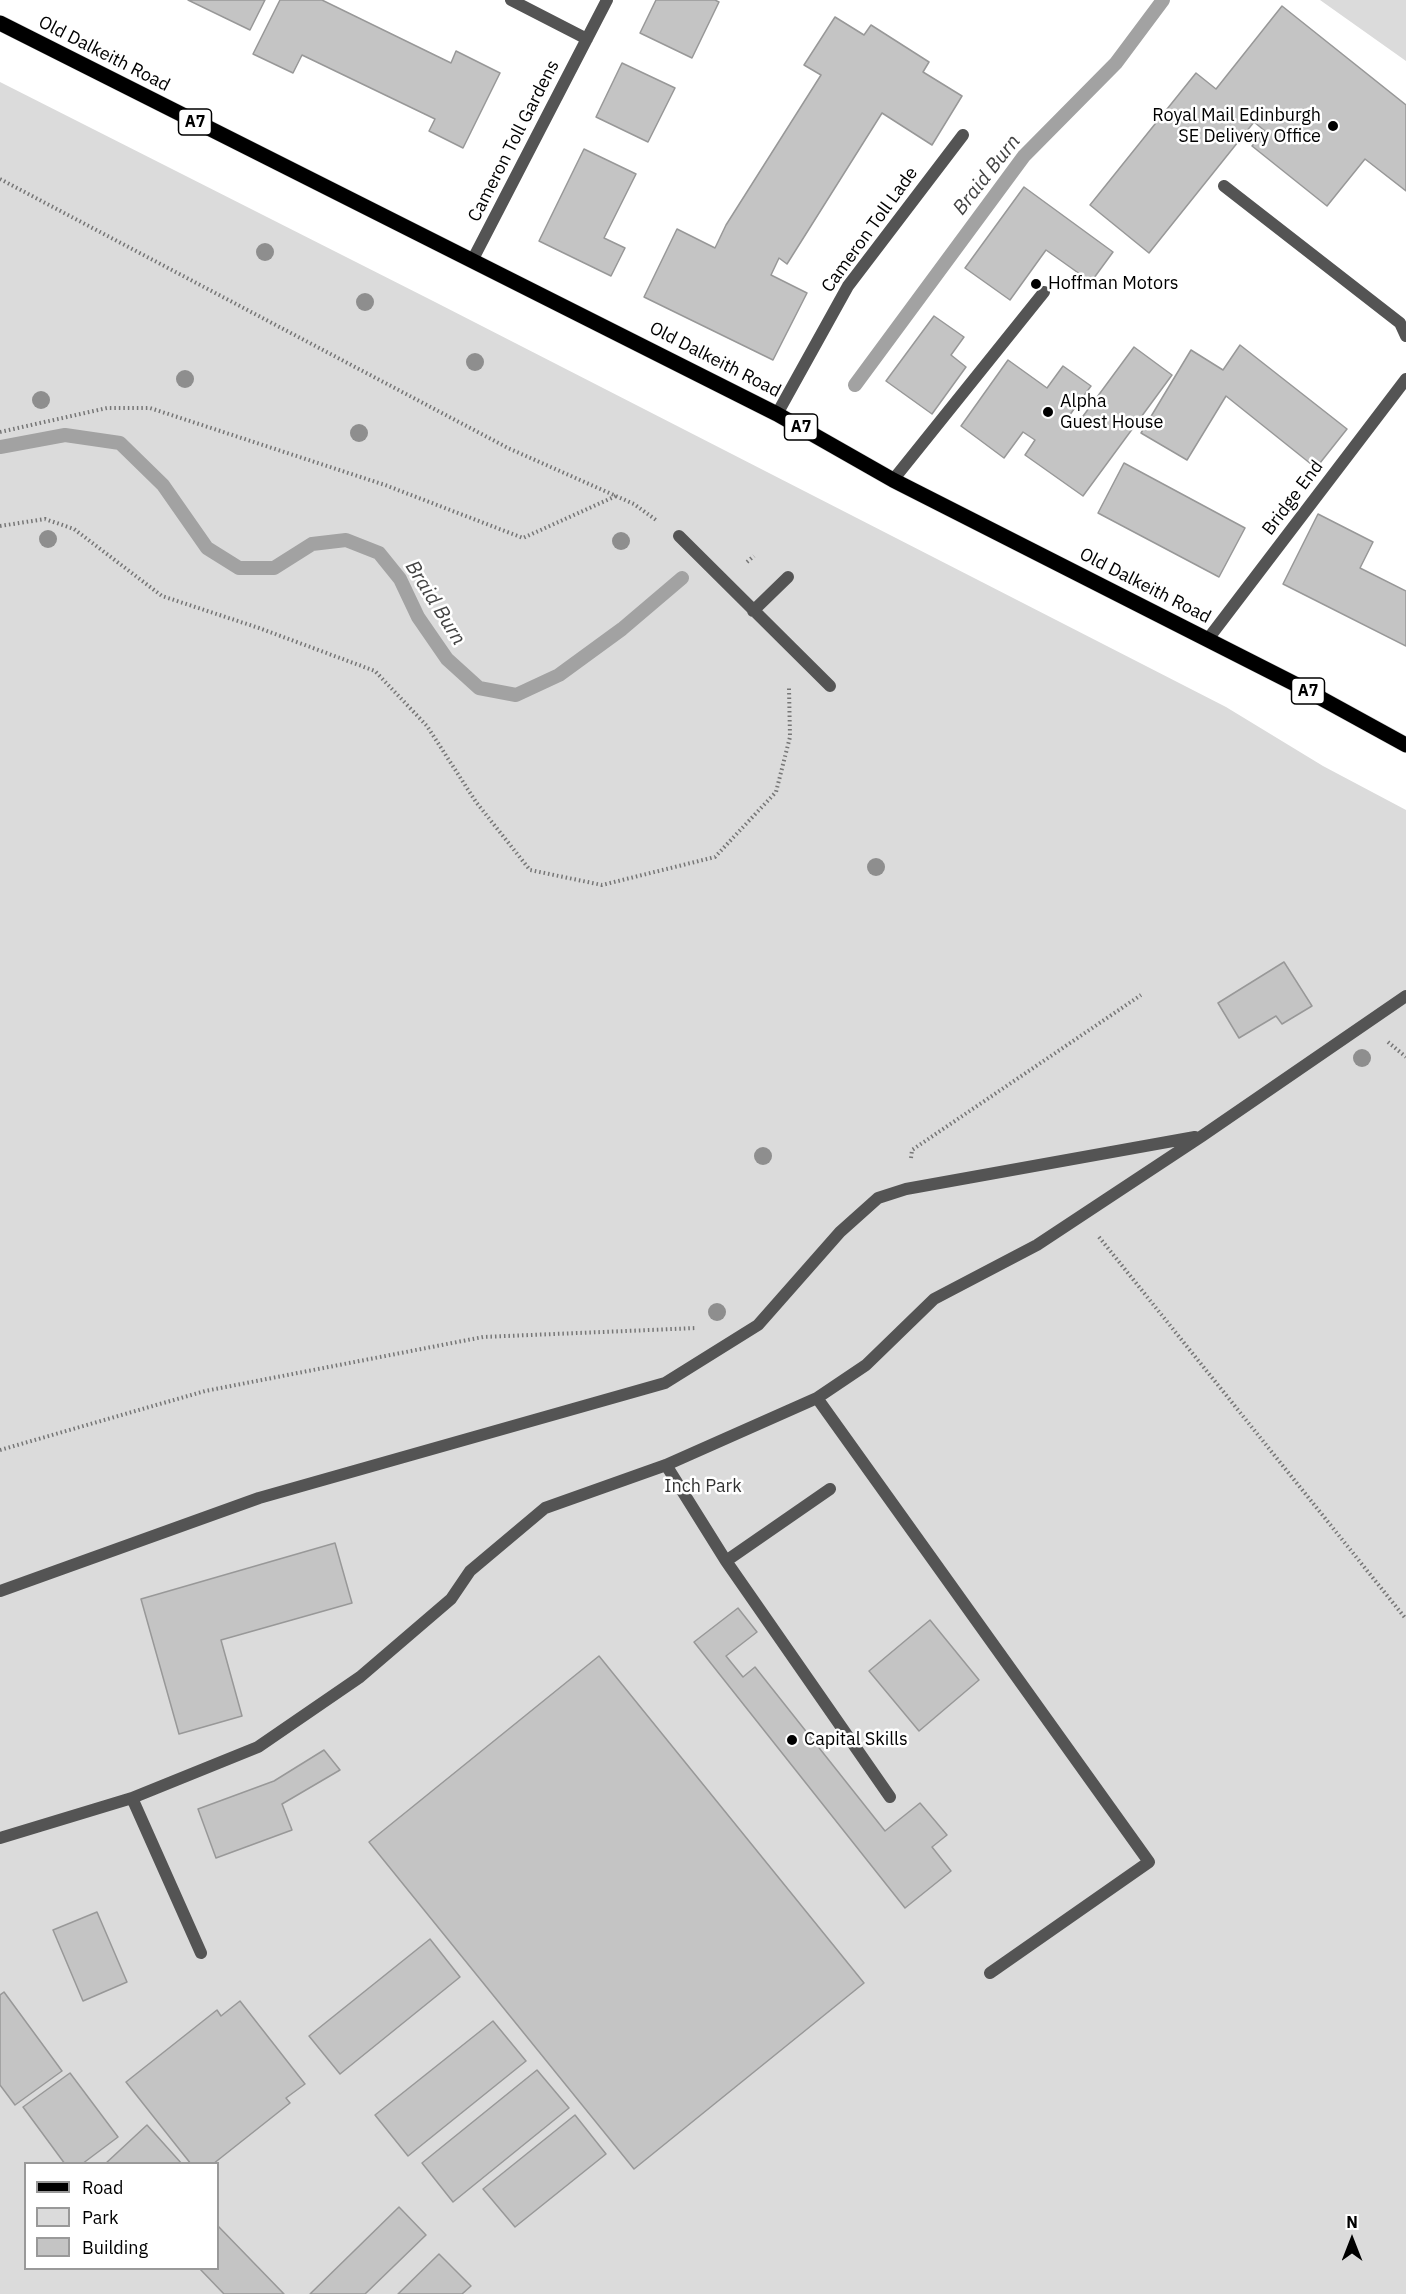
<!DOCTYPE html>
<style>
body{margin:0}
#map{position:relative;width:1406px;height:2294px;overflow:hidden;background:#fff;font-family:"IBM Plex Sans",sans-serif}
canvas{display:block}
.legend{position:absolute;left:24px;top:2162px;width:195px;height:108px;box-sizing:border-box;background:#fff;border:2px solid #999;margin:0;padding:8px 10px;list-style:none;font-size:18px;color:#000}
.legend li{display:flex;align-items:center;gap:12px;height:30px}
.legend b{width:30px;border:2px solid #999}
.north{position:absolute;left:1322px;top:2210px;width:60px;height:60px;-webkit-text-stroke:4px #fff;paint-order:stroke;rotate:0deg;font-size:16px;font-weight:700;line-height:24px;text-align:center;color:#000}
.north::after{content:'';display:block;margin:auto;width:21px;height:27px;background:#000;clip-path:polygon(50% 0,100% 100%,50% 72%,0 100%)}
</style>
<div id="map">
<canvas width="1406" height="2294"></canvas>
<ul class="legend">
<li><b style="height:8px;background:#000"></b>Road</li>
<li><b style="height:16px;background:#dbdbdb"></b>Park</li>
<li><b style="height:16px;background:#c4c4c4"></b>Building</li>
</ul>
<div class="north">N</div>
</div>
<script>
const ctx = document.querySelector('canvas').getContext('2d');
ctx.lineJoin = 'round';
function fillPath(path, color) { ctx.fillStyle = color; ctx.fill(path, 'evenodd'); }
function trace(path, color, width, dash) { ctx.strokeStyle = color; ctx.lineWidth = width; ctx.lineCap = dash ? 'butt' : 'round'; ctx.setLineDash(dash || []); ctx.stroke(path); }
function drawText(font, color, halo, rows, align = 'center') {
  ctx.font = font + ' "IBM Plex Sans",sans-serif'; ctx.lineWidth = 5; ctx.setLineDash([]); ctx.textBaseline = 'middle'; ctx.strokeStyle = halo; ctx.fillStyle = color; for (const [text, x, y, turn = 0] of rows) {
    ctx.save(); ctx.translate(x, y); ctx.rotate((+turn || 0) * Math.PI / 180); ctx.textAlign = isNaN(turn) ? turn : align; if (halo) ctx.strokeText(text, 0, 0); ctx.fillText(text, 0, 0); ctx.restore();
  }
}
const green = new Path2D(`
 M1320,0h86v61z
 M0,82l435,220 791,405 97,59 83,44v1484h-1406zM26,2164h192v104h-192z`);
const stream = new Path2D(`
 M855,385l169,-229 92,-93 47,-63
 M0,447l65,-12 55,8 43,42 44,63 32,20h35l38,-24 34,-4 33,13 21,26 18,38 29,42 32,29 37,7 43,-20 63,-46 60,-51`);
const building = new Path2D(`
 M188,0h77l-15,30z
 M280,0h42l129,63 5,-12 44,22 -37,75 -34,-17 6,-12 -133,-64 -9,18 -40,-19z
 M656,0h59l4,2 -27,56 -52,-25z
 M1282,6l124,99v86l-41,-32 -38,47 -75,-60 13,-15 -11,-9 -105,131 -59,-48 106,-132 20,16z
 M835,17l29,18 7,-10 58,37 -6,10 39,24 -30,49 -50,-32 -95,151 -8,-6 -8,17 36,18 -34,67 -129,-63 33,-68 38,19 11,-23 95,-150 -17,-10z
 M622,63l53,25 -27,54 -52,-25z
 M584,149l52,25 -32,64 21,10 -14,28 -72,-35z
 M1024,187l89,65 -22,30 -45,-32 -36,50 -45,-32z
 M934,316l30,21 -13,18 15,12 -34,47 -46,-33z
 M1240,345l107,84 -31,39 -90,-72 -39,64 -46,-27 50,-83 32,20z
 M1134,347l38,28 -89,121 -58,-41 10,-15 -12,-8 -19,26 -43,-32 47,-66 39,28 16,-22 28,20 -25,34 9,7z
 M1124,463l121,65 -26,49 -121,-64z
 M1318,514l55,28 -13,26 46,23v55l-123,-62z
 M1284,962l28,44 -30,18 -6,-8 -37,22 -21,-35z
 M335,1543l17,60 -131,37 21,76 -63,18 -38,-135z
 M738,1608l19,24 -31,24 17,21 12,-10 130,164 35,-28 27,32 -15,12 19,24 -46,37 -211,-266z
 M930,1620l49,60 -60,51 -50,-60z
 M599,1656l265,327 -230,186 -265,-327z
 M324,1750l16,20 -58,34 10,26 -76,28 -18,-49 76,-28z
 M97,1912l30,70 -44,19 -30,-71z
 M430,1939l30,38 -120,97 -31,-38z
 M4,1992l58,79 -47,34 -15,-20v-90z
 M240,2001l65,83 -19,14 4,5 -77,61h-22l-65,-82 91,-72 4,6z
 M493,2021l33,40 -118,95 -33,-41z
 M537,2070l32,38 -116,94 -31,-39z
 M70,2073l48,64 -36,27h-17l-42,-57z
 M575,2115l31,39 -91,73 -32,-38z
 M147,2125l35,39h-77z
 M399,2207l27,28 -61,59h-55z
 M218,2226l66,68h-60l-25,-26h19z
 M439,2254l32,32 -9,8h-64z`);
const path = new Path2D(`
 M0,179l508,269 126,56 22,16
 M0,432l107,-24h43l235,77 138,53 93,-42
 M0,526l45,-7 29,10 88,67 97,32 116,43 52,55 49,76 54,68 72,15 113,-28 61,-65 14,-55 -1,-49
 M747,562l7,-6
 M1388,1042l18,15
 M911,1158l1,-8 229,-155
 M1099,1237l307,382
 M0,1450l205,-59 278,-54 214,-9`);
const lane = new Path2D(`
 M1224,186l176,137 6,13
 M893,480l151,-188
 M679,536l151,150
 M753,611l35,-34
 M1208,639l198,-260
 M817,1398l332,464 -159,111
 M666,1465l60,96 164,236
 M726,1561l104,-72
 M0,1591l259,-93 406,-115 93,-58 82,-93 38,-34 28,-9 289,-52
 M0,1838l132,-40
 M201,1953l-69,-155 126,-51 102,-70 91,-78 19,-28 75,-63 121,-43 151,-67 49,-33 68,-66 103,-54 165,-109 204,-140`);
const street = new Path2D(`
 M511,0l76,39
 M473,259l134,-259
 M777,414l71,-128 115,-151`);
const primary = new Path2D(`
 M0,23l777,391 116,66 402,204 111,61`);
const trees = [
 [265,252],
 [365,302],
 [475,362],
 [185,379],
 [41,400],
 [359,433],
 [48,539],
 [621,541],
 [876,867],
 [1362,1058],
 [763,1156],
 [717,1312]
];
const markers = [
 [1333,126,6,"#000"],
 [1036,284,6,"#000"],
 [1048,412,6,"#000"],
 [792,1740,6,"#000"]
];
const shields = [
 [195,122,33],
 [801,427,33],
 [1308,691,33]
];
const shieldNames = [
 ["A7",195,122],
 ["A7",801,427],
 ["A7",1308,691]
];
const streetNames = [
 ["Old Dalkeith Road",104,54,27],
 ["Cameron Toll Gardens",514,141,-63],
 ["Cameron Toll Lade",870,230,-54],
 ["Old Dalkeith Road",715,360,27],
 ["Bridge End",1293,498,-53],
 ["Old Dalkeith Road",1145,586,27]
];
const poiNames = [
 ["Royal Mail Edinburgh",1321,116,"right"],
 ["SE Delivery Office",1321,137,"right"],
 ["Hoffman Motors",1048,284],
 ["Alpha",1060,402],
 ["Guest House",1060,423],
 ["Capital Skills",804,1740]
];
const parkNames = [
 ["Inch Park",703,1487]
];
const waterNames = [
 ["Braid Burn",987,175,-52],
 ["Braid Burn",435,603,58]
];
fillPath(green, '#dbdbdb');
trace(stream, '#a2a2a2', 14);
fillPath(building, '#c4c4c4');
trace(building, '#989898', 1.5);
trace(primary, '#dbdbdb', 16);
trace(path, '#767676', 4, [1.5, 3]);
trace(lane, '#545454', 12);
trace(street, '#545454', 12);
trace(primary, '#000', 15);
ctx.fillStyle = '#8e8e8e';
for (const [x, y] of trees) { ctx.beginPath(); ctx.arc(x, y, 9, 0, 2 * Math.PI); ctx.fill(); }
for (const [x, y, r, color] of markers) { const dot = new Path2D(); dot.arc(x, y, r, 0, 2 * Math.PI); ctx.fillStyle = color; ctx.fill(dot); trace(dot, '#fff', 2); }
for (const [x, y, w] of shields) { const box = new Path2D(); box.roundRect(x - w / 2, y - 13, w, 26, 4.5); ctx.fillStyle = '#fff'; ctx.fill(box); trace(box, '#000', 1.5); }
drawText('bold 16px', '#000', null, shieldNames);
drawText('18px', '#000', '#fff', streetNames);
drawText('18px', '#000', '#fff', poiNames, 'left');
drawText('18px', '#323232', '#fff', parkNames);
drawText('italic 20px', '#434343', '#fff', waterNames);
</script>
